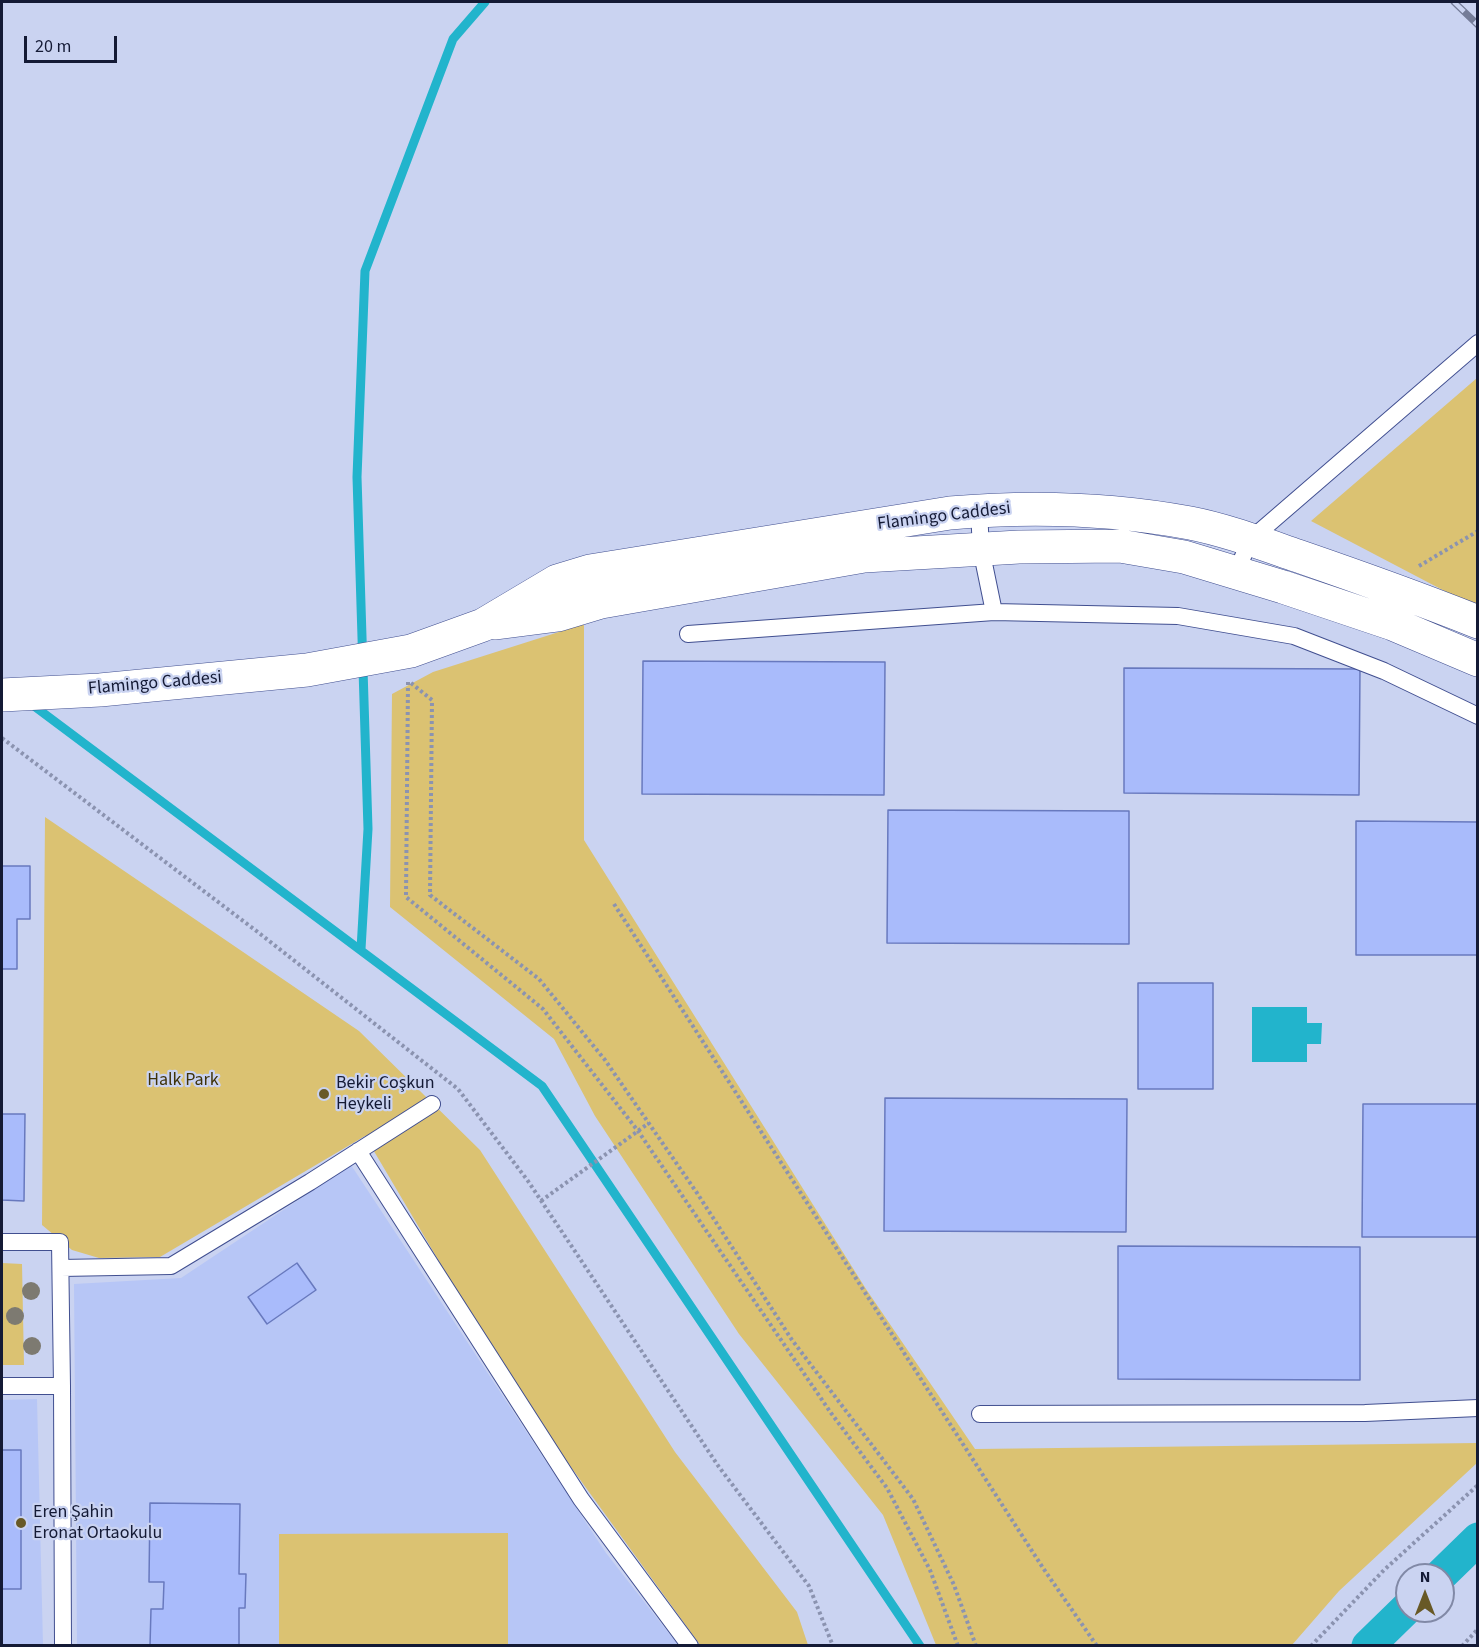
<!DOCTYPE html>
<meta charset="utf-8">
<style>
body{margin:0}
#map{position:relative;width:1479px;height:1647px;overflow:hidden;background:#cad3f1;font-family:"Source Sans 3",sans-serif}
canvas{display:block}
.frame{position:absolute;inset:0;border:3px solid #141a35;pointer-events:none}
.north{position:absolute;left:1395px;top:1563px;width:60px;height:60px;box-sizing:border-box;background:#cad3f1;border:2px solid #8189a6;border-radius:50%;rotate:0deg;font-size:16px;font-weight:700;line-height:24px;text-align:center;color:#141a35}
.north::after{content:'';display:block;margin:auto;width:21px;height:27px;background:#685926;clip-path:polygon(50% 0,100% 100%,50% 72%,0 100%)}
.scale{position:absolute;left:24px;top:36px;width:93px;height:27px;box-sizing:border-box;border:3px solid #141a35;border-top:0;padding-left:8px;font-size:18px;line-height:21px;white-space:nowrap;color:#141a35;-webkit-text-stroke:4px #cad3f1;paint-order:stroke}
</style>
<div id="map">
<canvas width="1479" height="1647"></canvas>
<div class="frame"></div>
<div class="north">N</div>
<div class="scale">20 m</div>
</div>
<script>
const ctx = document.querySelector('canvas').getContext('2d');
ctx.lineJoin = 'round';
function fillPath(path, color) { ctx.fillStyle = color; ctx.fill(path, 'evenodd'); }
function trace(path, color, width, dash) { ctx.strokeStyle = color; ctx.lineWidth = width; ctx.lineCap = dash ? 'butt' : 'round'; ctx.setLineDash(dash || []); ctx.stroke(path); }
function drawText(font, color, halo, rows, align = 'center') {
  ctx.font = font + ' "Source Sans 3",sans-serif'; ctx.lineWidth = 4.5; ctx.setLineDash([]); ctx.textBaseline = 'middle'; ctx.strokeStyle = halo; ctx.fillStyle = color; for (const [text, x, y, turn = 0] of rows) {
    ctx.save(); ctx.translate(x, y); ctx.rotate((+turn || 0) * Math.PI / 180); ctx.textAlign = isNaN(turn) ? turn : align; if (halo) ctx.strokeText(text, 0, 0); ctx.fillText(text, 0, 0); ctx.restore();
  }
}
const built = new Path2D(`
 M351,1165l255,388 72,92h-601l-3,-361 107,-6z
 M37,1399l6,246h-41v-245z`);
const green = new Path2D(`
 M1477,378v230l-166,-87z
 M584,624v216l282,449 109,160 502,-6v20l-138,128 -47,54h-356l-53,-130 -144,-181 -144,-218 -41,-77 -164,-132 2,-213 41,-22z
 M45,817l314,214 121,119 195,302 122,160 11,33h-108l-185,-255 -150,-254 -205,121 -61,1 -27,-8 -30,-25z
 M2,1263l20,1 2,101h-22z
 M508,1533v112h-229v-111z`);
const water = new Path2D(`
 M1252,1007h55v16h15l-1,21h-14v18h-55z`);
const stream = new Path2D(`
 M30,703l512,383 378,560
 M361,949l7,-120 -11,-352 8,-206 88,-232 32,-37`);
const canal = new Path2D(`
 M1441,1575l37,-36
 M1368,1646l39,-38`);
const building = new Path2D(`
 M643,661l242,1 -1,133 -242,-1z
 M1124,668l236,1 -1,126 -235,-2z
 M888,810l241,1v133l-242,-1z
 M1356,821l122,1v133h-122z
 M2,866h28v53h-13v50h-15z
 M1138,983h75v106h-75z
 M885,1098l242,1 -1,133 -242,-1z
 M1363,1104h115v133h-116z
 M2,1114h23l-1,87 -22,-1z
 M1118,1246l242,1v133l-242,-1z
 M297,1263l19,27 -49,34 -19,-27z
 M2,1450h19v139h-19z
 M150,1503l90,1 -1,70h7l-1,34h-6v38h-89l1,-37h12l1,-27h-15z`);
const path = new Path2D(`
 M1419,566l59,-35
 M408,682l-2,215 137,112 95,122 193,282 56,75 43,82 28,76
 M411,683l21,17 -2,195 109,84 66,81 92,133 95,147 121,159 41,86 22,61
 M2,738l257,195 199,156 70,92 191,286 90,119 24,60
 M614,904l429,664 54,78
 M1311,1646l73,-76 94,-85
 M1462,1646l16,-17`);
const lane = new Path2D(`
 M1236,573l14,-33 228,-197
 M994,612l184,4 116,20 90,35 94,45
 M688,634l306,-22 -13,-63 -2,-38
 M358,1151l223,348 109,147
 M2,1242h58l2,144h-60
 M61,1268l110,-2 139,-84 122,-78
 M62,1386l1,260
 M980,1414l385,-1 113,-5`);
const secondary = new Path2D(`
 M496,623l62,-8 43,-13 263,-46 155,-9 101,-1 64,11 99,30 110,37 85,36
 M2,695l98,-5 207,-20 104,-19 72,-26 74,-44 33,-10 360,-58c81,-7 159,-5 240,10 36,7 73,21 108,33 61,21 120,42 180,66`);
const rail = new Path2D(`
 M1454,2l24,23`);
const pathBridge = new Path2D(`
 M541,1201l108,-78`);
const trees = [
 [31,1291],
 [15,1316],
 [32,1346]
];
const markers = [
 [324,1094,6,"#685926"],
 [21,1523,6,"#685926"]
];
const streetNames = [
 ["Flamingo Caddesi",944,517,-7],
 ["Flamingo Caddesi",155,684,-5]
];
const parkNames = [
 ["Halk Park",183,1081]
];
const poiNames = [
 ["Bekir Coşkun",336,1084],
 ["Heykeli",336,1105],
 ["Eren Şahin",33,1513],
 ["Eronat Ortaokulu",33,1534]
];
fillPath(built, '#b7c6f6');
fillPath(green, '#dbc272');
fillPath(water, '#22b4cc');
trace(stream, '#22b4cc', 9);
trace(canal, '#22b4cc', 33);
fillPath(building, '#a9bbfb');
trace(building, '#6879be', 1.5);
trace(lane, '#414f90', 18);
trace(secondary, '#414f90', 34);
trace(path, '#8b93b0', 4, [3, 3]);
trace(lane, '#fff', 16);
trace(secondary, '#fff', 33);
trace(rail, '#747c98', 7);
trace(rail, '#cad3f1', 4.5, [14]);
trace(pathBridge, '#8b93b0', 4, [3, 3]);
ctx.fillStyle = '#7d7a71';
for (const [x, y] of trees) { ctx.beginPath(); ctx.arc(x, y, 9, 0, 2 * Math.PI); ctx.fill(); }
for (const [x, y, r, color] of markers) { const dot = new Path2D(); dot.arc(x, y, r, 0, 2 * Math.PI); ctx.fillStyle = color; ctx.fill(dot); trace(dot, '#cad3f1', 2); }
drawText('18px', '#141a35', '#cad3f1', streetNames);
drawText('18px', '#3e3208', '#cad3f1', parkNames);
drawText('18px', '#141a35', '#cad3f1', poiNames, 'left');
</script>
